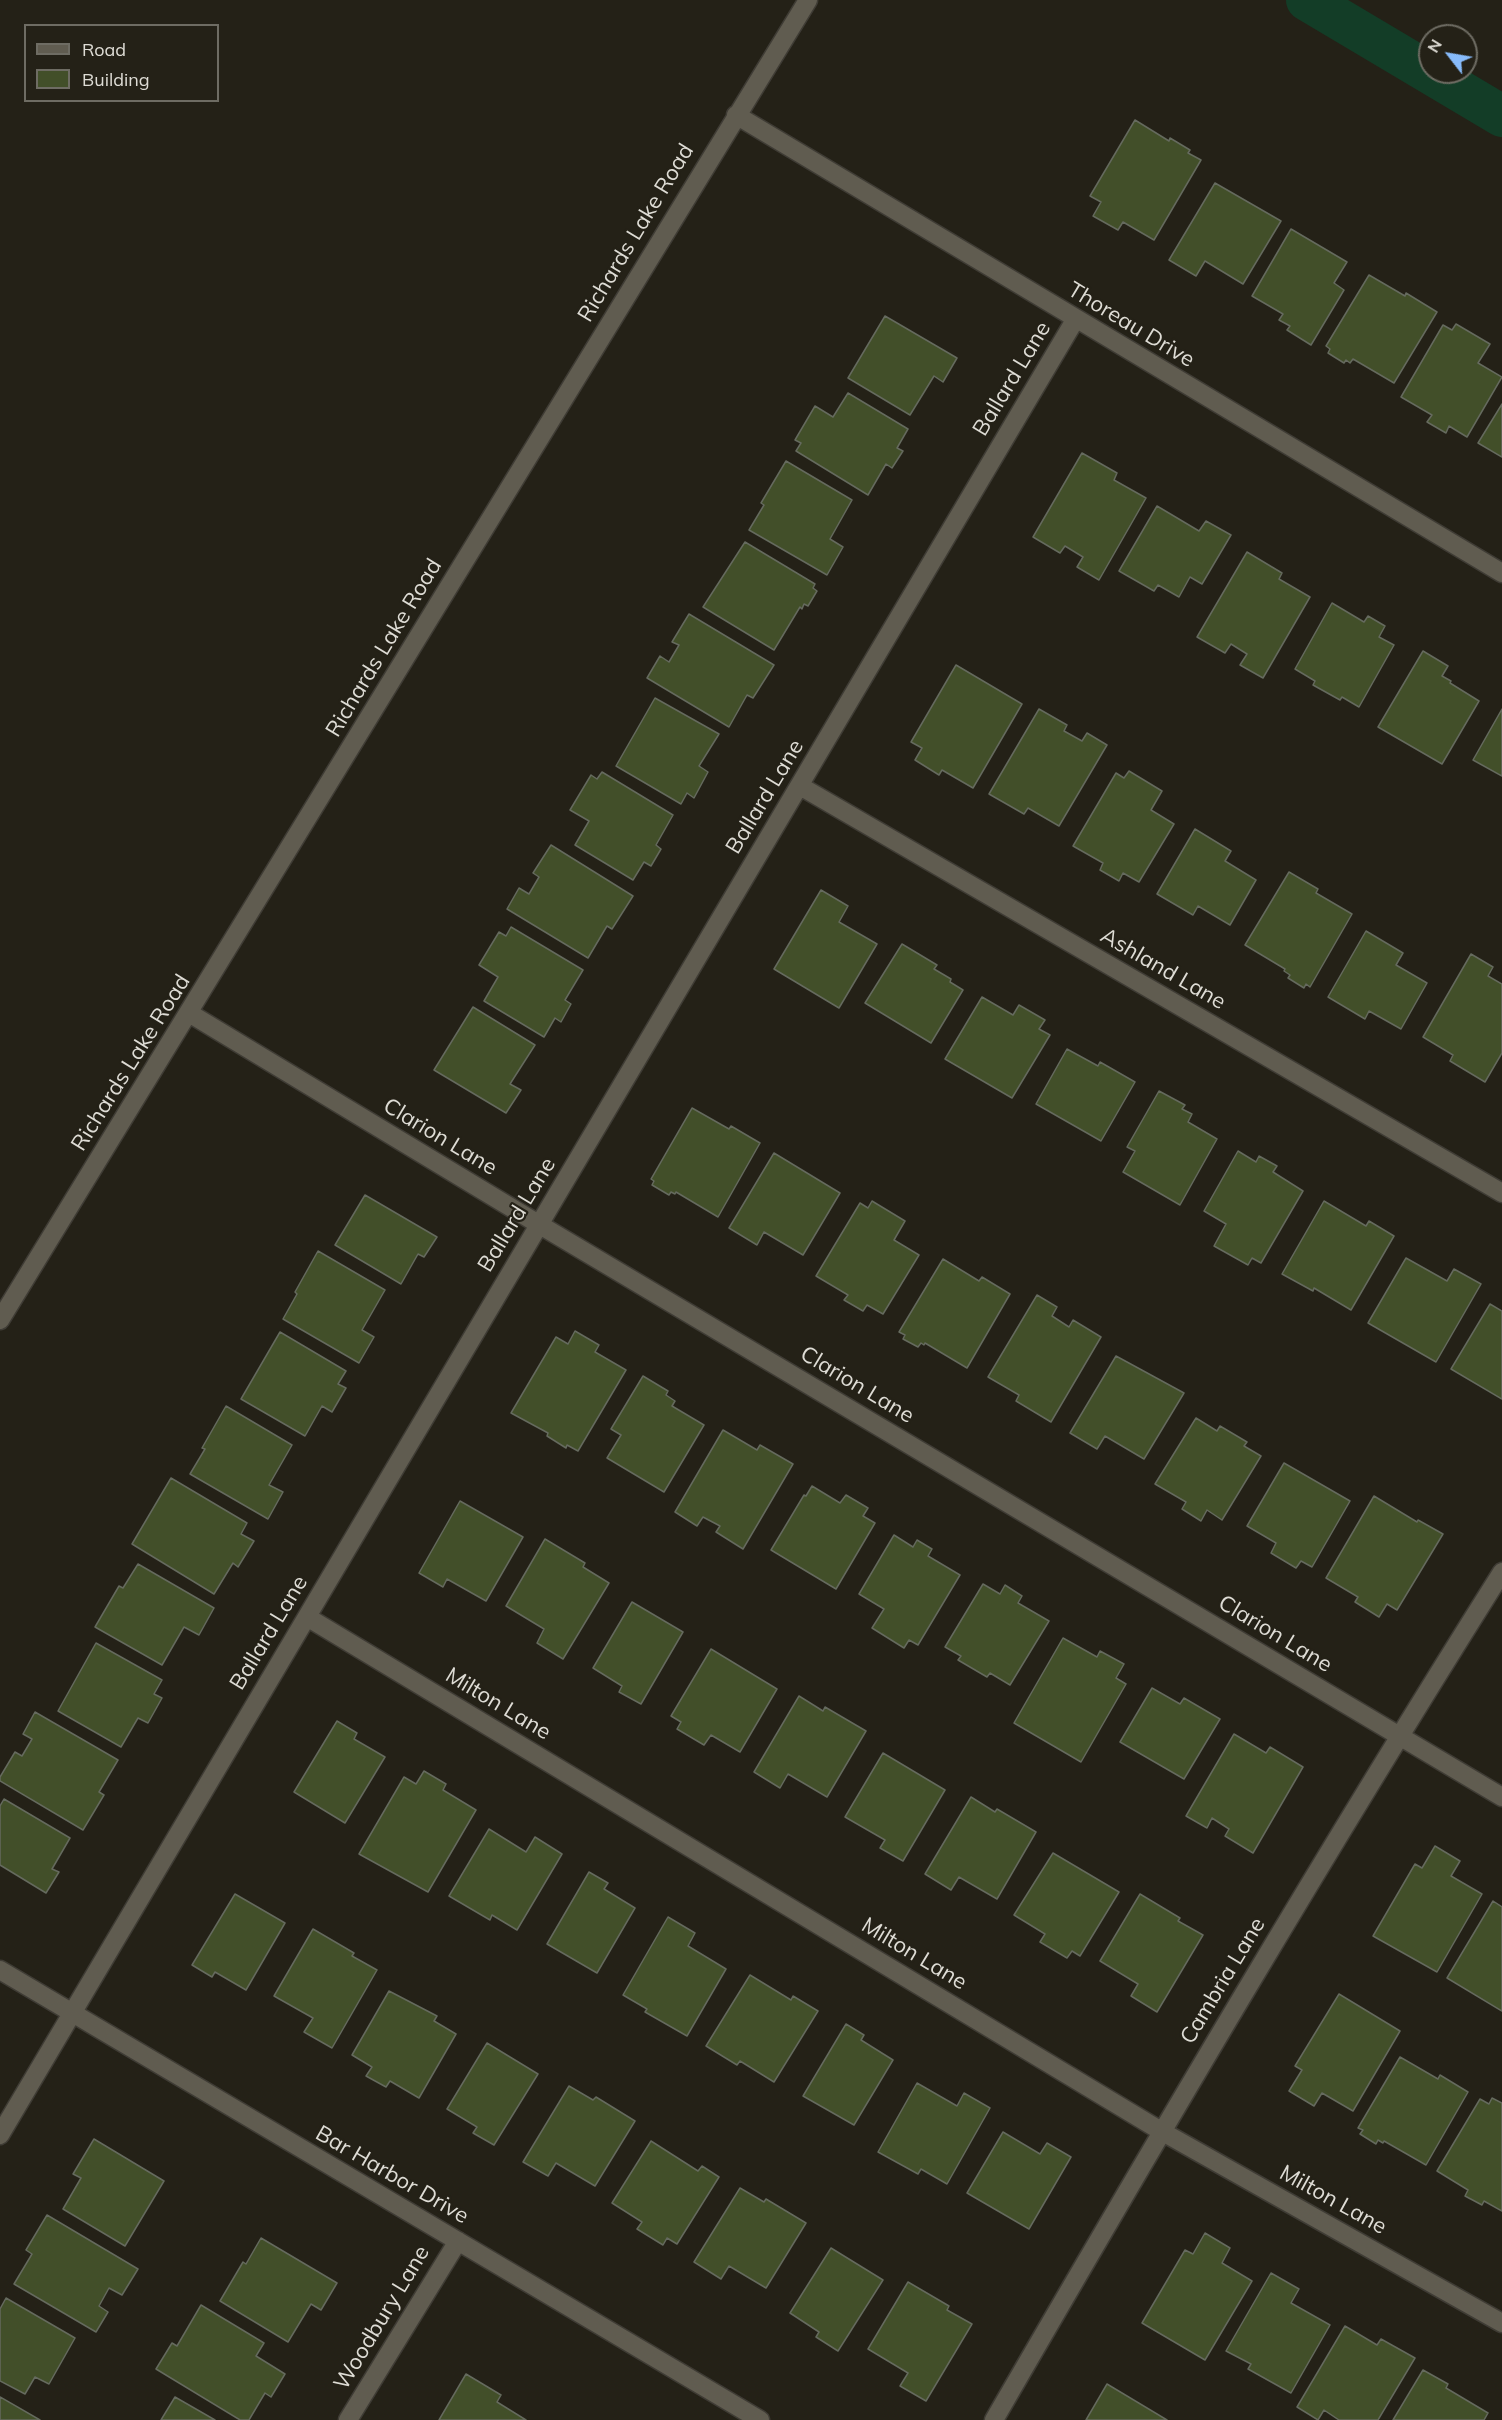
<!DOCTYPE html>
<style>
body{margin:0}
#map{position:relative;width:1502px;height:2420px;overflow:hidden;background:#242117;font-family:Mulish,sans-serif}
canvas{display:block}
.legend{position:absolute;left:24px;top:24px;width:195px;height:78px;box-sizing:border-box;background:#242117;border:2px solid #6e6c63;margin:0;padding:8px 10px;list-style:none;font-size:18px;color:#dedcd5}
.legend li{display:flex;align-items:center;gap:12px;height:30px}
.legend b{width:30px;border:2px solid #6e6c63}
.north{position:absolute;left:1418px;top:24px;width:60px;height:60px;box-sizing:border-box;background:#242117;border:2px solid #6e6c63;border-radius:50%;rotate:301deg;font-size:16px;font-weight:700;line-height:24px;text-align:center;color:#dedcd5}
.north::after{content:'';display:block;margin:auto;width:21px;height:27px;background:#87bbfb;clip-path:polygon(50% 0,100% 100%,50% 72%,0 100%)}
</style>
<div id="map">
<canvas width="1502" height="2420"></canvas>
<ul class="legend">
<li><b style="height:8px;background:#605c50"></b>Road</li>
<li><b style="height:16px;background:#424f29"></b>Building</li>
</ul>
<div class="north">N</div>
</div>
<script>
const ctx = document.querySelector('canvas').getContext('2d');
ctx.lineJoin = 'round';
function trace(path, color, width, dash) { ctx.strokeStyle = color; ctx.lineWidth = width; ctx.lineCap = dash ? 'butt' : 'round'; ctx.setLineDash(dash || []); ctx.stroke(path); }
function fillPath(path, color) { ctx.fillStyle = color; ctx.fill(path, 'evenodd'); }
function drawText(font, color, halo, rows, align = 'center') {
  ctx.font = font + ' Mulish,sans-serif'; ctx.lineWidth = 4.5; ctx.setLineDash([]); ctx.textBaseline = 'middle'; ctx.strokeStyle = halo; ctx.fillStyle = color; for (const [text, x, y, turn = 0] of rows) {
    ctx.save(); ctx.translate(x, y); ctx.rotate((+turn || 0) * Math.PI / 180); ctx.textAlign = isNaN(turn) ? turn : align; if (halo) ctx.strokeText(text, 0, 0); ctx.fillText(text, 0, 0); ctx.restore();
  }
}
const canal = new Path2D(`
 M1307,0l195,116`);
const building = new Path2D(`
 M1135,120l34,21 1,-3 20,12 -2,3 13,7 -47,80 -31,-18 -5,8 -25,-14 8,-14 -11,-6z
 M1215,183l66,38 -38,63 -38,-23 -9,15 -27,-16z
 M1291,229l56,33 -13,21 10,7 -33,55 -24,-15 3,-4 -11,-6 4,-6 -31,-18z
 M1369,275l36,21 1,-3 31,19 -43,71 -41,-24 -3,4 -4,-3 -2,3 -16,-10 2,-4 -4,-3z
 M885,316l72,42 -14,24 -9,-6 -24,39 -62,-37z
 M1456,324l34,20 -12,19 24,14 -35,60 -18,-11 -3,7 -19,-11 5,-7 -31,-18 42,-72 9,5z
 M848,393l60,36 -11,19 6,3 -11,17 -6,-4 -18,31 -72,-44 5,-8 -6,-3 20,-34 18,11z
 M1502,404v53l-24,-14z
 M1082,453l35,20 -3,7 32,18 -47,82 -22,-13 6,-10 -18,-11 -5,7 -27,-16z
 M786,461l66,39 -22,39 13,8 -16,28 -78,-45 15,-25 -3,-2z
 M1157,506l42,25 7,-10 25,14 -29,49 -12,-7 -11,20 -21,-12 -4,6 -35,-20z
 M745,542l70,42 -2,4 4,3 -9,15 -4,-2 -2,5 -2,-2 -26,43 -71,-43z
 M1247,552l35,21 -3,6 31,18 -47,81 -23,-13 7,-11 -16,-10 -6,9 -28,-16z
 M1332,603l32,19 4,-6 17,10 -6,11 15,8 -35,62 -17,-10 -2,3 -27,-15 2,-4 -20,-12z
 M689,614l85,51 -21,33 -6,-3 -18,32 -82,-49 13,-22 9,6 10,-17 -7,-3z
 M1423,651l25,15 -6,10 9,5 -1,2 29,18 -37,63 -64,-37z
 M956,665l66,39 -49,84 -31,-18 -3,5 -24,-15 7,-12 -11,-6z
 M655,698l64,36 -20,32 9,6 -14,26 -7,-5 -6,11 -65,-38z
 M1039,709l28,16 -3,6 18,10 5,-8 20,12 -48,81 -31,-18 -4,6 -35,-20z
 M1502,709v67l-29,-16z
 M1129,771l33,20 -11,19 23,14 -35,58 -16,-9 -4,8 -19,-11 3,-7 -30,-17 43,-73 8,5z
 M602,772l71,43 -17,30 5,4 -10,17 -7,-4 -11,18 -58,-35 14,-24 -19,-11 21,-35 6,4z
 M1195,829l36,22 -6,10 31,19 -26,45 -32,-19 -5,9 -36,-21z
 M551,845l82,51 -21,33 -5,-3 -19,32 -81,-49 12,-21 10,6 10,-17 -6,-4z
 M1289,872l29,17 -2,4 36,21 -42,73 -4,-3 -2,4 -16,-10 2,-3 -6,-4 1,-2 -40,-24z
 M821,890l27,16 -9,16 38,22 -38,64 -65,-39z
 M511,927l72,43 -18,30 6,4 -10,18 -6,-4 -11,19 -60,-36 14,-24 -19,-12 20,-33 7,4z
 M1366,931l37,22 -7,12 31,18 -26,46 -32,-18 -4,8 -37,-22z
 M902,944l35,21 -3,4 17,10 -1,3 13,8 -32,53 -66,-40z
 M1471,954l22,13 -5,9 14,8v69l-17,29 -35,-21 3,-6 -30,-18z
 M982,997l31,18 6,-10 26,15 -6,9 11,6 -38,63 -67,-39z
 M473,1007l62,38 -25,39 11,6 -15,23 -72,-43z
 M1067,1049l31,17 2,-4 35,20 -34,59 -65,-37z
 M1159,1091l26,14 -3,4 10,5 -4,8 29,17 -37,66 -57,-33 12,-21 -8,-4z
 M692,1108l37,21 2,-3 29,17 -42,74 -42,-25 -1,2 -4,-2 -2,3 -17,-10 2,-4 -3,-2z
 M1238,1151l18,11 3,-6 18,10 -4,6 30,19 -42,72 -9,-5 -4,7 -34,-19 12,-22 -22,-13z
 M774,1153l66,40 -37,62 -39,-23 -7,13 -28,-17z
 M365,1195l72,42 -13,20 -6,-3 -17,30 -66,-39z
 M872,1201l33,20 -11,19 25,15 -36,59 -16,-9 -4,6 -19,-11 4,-5 -32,-19 44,-73 8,5z
 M1324,1201l42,25 3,-5 25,15 -43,74 -37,-22 -1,3 -31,-17z
 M318,1251l67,39 -23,40 12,7 -15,26 -76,-44 14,-25 -2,-2z
 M1406,1258l41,23 7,-12 27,15 -45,78 -68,-39z
 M943,1259l36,22 3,-4 28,17 -43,74 -42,-25 -1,2 -3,-2 -3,4 -15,-8 2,-4 -6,-3z
 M1037,1295l20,12 -5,9 17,11 4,-7 28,17 -50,85 -35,-21 3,-6 -31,-18z
 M1490,1304l12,7v88l-51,-30z
 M575,1331l24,14 -4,7 31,18 -48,81 -11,-6 -1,3 -19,-12 1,-3 -37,-20 45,-76 12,7z
 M280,1332l66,39 -8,13 8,4 -14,24 -10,-6 -17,30 -64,-37z
 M1116,1356l68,37 -40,66 -39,-23 -8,13 -27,-16z
 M643,1376l25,15 -2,4 9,6 -3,5 32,19 -40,67 -57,-34 14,-23 -10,-6z
 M226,1406l66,39 -23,40 14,7 -15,27 -78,-45 15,-25 -3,-1z
 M1196,1418l21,13 3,-5 27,16 -3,4 17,10 -39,64 -15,-10 -6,11 -19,-12 4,-7 -31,-18z
 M723,1430l34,20 3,-5 33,19 -50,85 -27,-17 4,-6 -17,-9 -6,9 -22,-14z
 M1284,1463l66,38 -38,66 -11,-6 -5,7 -25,-15 5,-10 -29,-17z
 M171,1478l76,45 -6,11 13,7 -16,26 -5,-4 -19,31 -82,-50z
 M812,1486l28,17 6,-8 22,13 -5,8 12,7 -39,66 -65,-39 33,-55 2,1z
 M1374,1496l43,26 1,-2 25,14 -46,76 -10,-6 -8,13 -24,-15 3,-5 -32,-19z
 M460,1501l63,36 -37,64 -39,-22 -4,8 -24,-14z
 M894,1535l19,12 4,-7 15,9 -4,7 32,19 -42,70 -9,-5 -5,8 -32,-20 12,-19 -25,-15z
 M545,1539l40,24 -2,4 26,16 -46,76 -26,-16 7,-14 -38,-23z
 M138,1564l76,44 -15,27 -15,-8 -22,38 -67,-38 24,-41 4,2z
 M983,1584l17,10 5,-9 17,11 -4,7 31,18 -39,64 -20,-12 -3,4 -29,-17 3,-4 -16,-9z
 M632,1602l51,30 -42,72 -22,-12 3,-6 -29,-18z
 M1063,1638l34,19 3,-6 24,13 -8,14 10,6 -45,78 -67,-39z
 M96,1643l66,37 -8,14 8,4 -14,25 -10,-5 -17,29 -63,-36z
 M711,1649l66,40 -37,63 -29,-17 -7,10 -27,-16 4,-7 -10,-6z
 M1152,1688l28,16 4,-6 36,21 -36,60 -64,-37z
 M799,1696l24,15 2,-4 41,24 -39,66 -39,-23 -8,14 -26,-16z
 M35,1712l83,48 -19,32 5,3 -21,35 -83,-49v-4l15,-25 7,4 10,-17 -9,-5z
 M337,1721l20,12 -3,6 31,18 -40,66 -51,-31z
 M1234,1734l32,19 4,-6 33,20 -50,86 -28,-17 4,-7 -17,-11 -5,10 -21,-12z
 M883,1753l62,37 -42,71 -23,-13 5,-8 -40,-23z
 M424,1771l22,13 -3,6 33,20 -48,82 -69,-38 45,-77 12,7z
 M971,1797l24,15 2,-3 39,23 -39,67 -38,-22 -8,13 -26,-16z
 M4,1799l66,39 -18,31 7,3 -13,21 -46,-28v-59z
 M489,1829l37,23 9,-15 27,17 -45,76 -25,-15 -2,5 -41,-24z
 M1435,1846l25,15 -9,15 31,18 -45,78 -64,-36 42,-72 7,4z
 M1053,1853l66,39 -39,64 -8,-5 -5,7 -27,-16 5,-8 -31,-19z
 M589,1872l19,11 -4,6 31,19 -38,65 -50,-29z
 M235,1894l50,29 -39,67 -31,-18 -3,5 -20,-12z
 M1140,1894l40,24 -2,3 25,14 -46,77 -26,-16 7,-12 -38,-23z
 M1493,1901l9,6v104l-55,-33z
 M668,1917l27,16 -7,13 38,23 -39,67 -42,-24 2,-3 -24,-14z
 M313,1929l41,24 -2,3 25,14 -45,78 -28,-16 9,-14 -39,-22z
 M750,1975l41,25 2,-4 25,15 -44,71 -34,-21 -3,4 -31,-19z
 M389,1991l48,25 -3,5 22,13 -37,64 -29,-17 -4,6 -20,-11 6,-9 -20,-12z
 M1339,1994l61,37 -47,80 -31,-18 -8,13 -25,-15 13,-21 -7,-4z
 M846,2024l18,11 -3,5 32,20 -39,65 -51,-29z
 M487,2043l51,31 -44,71 -21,-12 4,-6 -30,-18z
 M1400,2057l38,22 2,-4 28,17 -42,73 -42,-24 -1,2 -5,-3 -2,4 -16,-10 3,-4 -5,-2z
 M917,2083l40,23 7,-13 26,15 -43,76 -26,-15 -3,5 -40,-22z
 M569,2086l24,14 3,-3 39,24 -40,65 -39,-23 -8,13 -25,-14z
 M1492,2098l10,5v108l-18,-10 -2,4 -17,-9 3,-6 -31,-19 43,-72 9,5z
 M1003,2132l37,22 7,-11 24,14 -42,72 -62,-36z
 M94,2139l70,42 -39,65 -62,-37 18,-31 -8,-4z
 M651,2141l47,30 4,-5 17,11 -42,67 -10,-6 -4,7 -26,-16 5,-7 -30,-19z
 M740,2188l24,14 2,-3 40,24 -40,65 -37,-22 -8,13 -27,-17z
 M47,2215l91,54 -16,26 -13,-7 -10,18 9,6 -12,20 -82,-48 18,-30 -6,-4z
 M1205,2233l25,15 -8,15 30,18 -47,79 -63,-37 43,-73 8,4z
 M261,2238l76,45 -16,27 -10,-6 -23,38 -68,-41 23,-39 3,2z
 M831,2248l52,32 -45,71 -22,-14 3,-5 -29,-19z
 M1271,2273l28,16 -8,14 39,22 -39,68 -43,-24 3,-5 -25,-13z
 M908,2282l41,24 -2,4 25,14 -46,77 -26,-15 8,-13 -40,-24z
 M6,2298l69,40 -26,46 -14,-7 -10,17 -25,-13v-72z
 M201,2305l63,38 -8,13 29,18 -14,23 -6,-4 -16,27h-9l-84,-51 16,-26 5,3z
 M1345,2326l32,19 4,-6 34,19 -37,62h-39l-15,-10 -6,10 -21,-13z
 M1423,2370l25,14 -2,4 42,25 -4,7h-91z
 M466,2374l35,21 -4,7 29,18h-87z
 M1107,2384l60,36h-81z
 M0,2397l40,23h-40z
 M175,2397l40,23h-54z`);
const street = new Path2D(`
 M736,115l766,458
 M800,786l702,407
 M189,1013l351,212 962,572
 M0,1320l808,-1320
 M307,1617l854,514 341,192
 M0,1970l760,450
 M0,2135l1075,-1815
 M348,2420l110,-179
 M994,2420c165,-285 332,-569 508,-848`);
const streetNames = [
 ["Richards Lake Road",636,233,-59],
 ["Thoreau Drive",1131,325,31],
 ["Ballard Lane",1012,379,-59],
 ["Richards Lake Road",384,648,-59],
 ["Ballard Lane",765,797,-59],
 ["Ashland Lane",1163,969,30],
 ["Richards Lake Road",131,1063,-58],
 ["Clarion Lane",440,1137,31],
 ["Ballard Lane",517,1215,-59],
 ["Clarion Lane",857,1385,31],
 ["Ballard Lane",269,1633,-59],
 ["Clarion Lane",1275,1634,31],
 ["Milton Lane",498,1704,31],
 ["Milton Lane",914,1954,31],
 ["Cambria Lane",1223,1981,-59],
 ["Bar Harbor Drive",392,2175,30],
 ["Milton Lane",1333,2200,29],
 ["Woodbury Lane",382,2318,-59]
];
trace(canal, '#133d27', 42);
fillPath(building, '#424f29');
trace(building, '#656a5e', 1.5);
trace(street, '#3f3c35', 21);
trace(street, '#605c50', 18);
drawText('22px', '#dedcd5', '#242117', streetNames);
</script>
